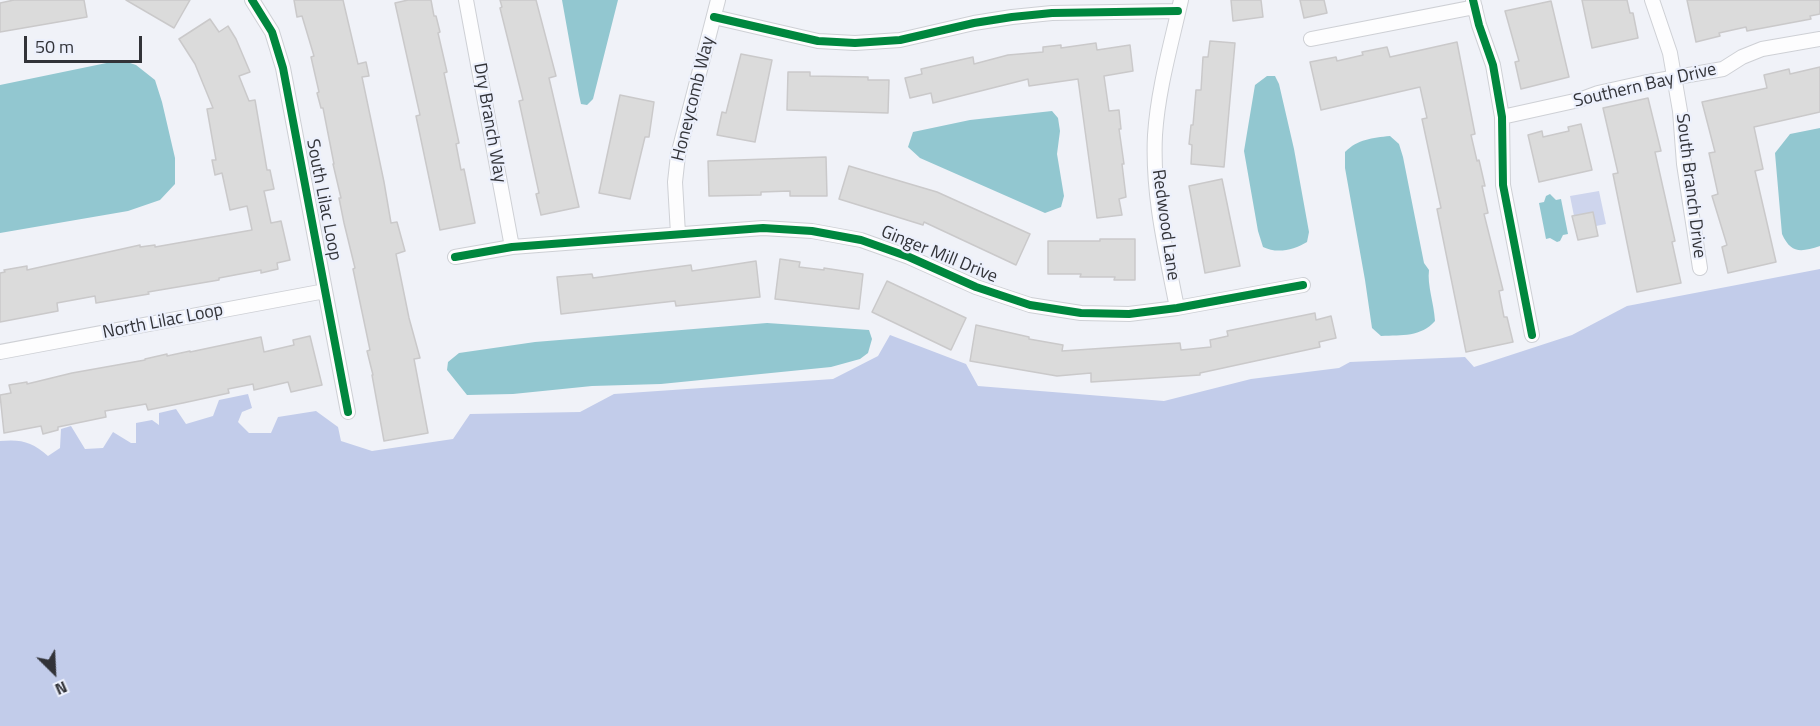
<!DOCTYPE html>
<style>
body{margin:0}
#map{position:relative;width:1820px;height:726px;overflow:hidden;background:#f0f2f8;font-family:"Titillium Web",sans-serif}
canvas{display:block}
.north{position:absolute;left:24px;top:642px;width:60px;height:60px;-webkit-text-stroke:4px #ecf0fc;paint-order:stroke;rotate:156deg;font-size:16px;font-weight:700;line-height:24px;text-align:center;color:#323338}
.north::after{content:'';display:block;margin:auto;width:21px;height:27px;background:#323338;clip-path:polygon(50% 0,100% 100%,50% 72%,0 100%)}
.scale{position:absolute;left:24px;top:36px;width:118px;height:27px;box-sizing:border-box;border:3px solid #323338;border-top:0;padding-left:8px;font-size:18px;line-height:21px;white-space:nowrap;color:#323338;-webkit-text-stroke:4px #ecf0fc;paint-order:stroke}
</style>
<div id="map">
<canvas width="1820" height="726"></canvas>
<div class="north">N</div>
<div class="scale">50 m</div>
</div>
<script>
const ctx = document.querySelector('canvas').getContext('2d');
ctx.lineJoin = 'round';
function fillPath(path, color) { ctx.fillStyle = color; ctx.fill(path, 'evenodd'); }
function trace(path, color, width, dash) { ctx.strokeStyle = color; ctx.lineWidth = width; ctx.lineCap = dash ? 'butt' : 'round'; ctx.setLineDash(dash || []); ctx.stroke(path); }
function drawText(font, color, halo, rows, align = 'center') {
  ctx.font = font + ' "Titillium Web",sans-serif'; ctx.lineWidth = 4.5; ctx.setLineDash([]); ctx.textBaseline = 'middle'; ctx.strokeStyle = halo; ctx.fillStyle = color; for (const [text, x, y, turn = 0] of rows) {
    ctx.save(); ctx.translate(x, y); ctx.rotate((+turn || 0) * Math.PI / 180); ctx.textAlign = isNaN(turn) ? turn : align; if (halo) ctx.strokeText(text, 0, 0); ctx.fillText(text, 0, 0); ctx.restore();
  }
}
const green = new Path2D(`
 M1599,191l7,33 -10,2 -3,-14 -19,4 -4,-20z`);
const forest = new Path2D(`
 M1820,269v457h-1820v-285c22,-2 32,1 48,15l12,-8 1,-19 10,-3 14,23 18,-1 10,-16 18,11h5v-20l16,-3 7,5v-12l17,-4 10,15 27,-8 6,-16 29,-6 4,14 -10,4 -4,10 11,11h22l7,-16 38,-6 22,16 3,14 31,10 81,-12 17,-25 110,-2 34,-18 219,-15 45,-23 12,-21 76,29 12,22 186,15 87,-22 88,-11 11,-6 115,-5 9,10 98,-32 55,-29z`);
const water = new Path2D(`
 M562,0h56l-25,99 -6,6 -6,-1 -2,-9z
 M121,60l15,5 19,15 7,22 13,56v26l-15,16 -32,11 -128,22v-148z
 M1267,76h8l4,8 15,65 15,83 -2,10c-13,8 -30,12 -44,5l-5,-16 -14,-80 11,-66z
 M1052,111l6,7 2,13 -3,23 7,42 -3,11 -16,6 -125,-55 -12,-11 5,-15 57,-12z
 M1820,128v118c-19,6 -29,8 -38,-12l-7,-81 15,-19z
 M1390,136l9,8 4,13 21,106 5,7c-2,15 5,33 6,51 -14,16 -33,14 -54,15l-9,-8 -7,-48 -20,-112v-16c13,-13 27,-14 45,-16z
 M1550,194l6,6 5,-1 7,35 -5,1 -3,6 -3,1 -7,-4 -4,1 -7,-36 5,-1 2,-6z
 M767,323l102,7 3,9 -4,14 -8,6 -29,8 -170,17 -69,2 -79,8 -46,1 -20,-25 1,-8 11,-9 76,-11z`);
const building = new Path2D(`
 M14,0h70l3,17 -87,15v-29z
 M126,0h64l-16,28z
 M294,0h49l15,64 8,-2 3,14 -7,1 22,105 7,41 6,-1 8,29 -9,3 13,64 11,40 -6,1 14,74 -44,8 -12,-66h1l-6,-24 3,-1 -17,-81 2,-1 -11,-45 -5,-25h2l-8,-34h1l-11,-56h-2l-4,-15 2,-1 -8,-35 3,-1 -12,-40 -5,1z
 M408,0h23l3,16h2l4,16 -2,1 9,39 -3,1 15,70 -3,1 5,26 3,-1 11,54 -35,7 -24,-114 4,-1 -25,-112z
 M500,0h36l20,76 -7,2 30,129 -38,8 -5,-21 3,-1 -20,-92 4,-1 -23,-92 2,-1z
 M1231,0h30l2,17 -30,4z
 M1300,0h24l3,13 -23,5z
 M1582,0h45l3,13h3l5,25 -46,10z
 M1687,0h133v14l-10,2 1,3 -64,12 -1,-4 -27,6 1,3 -24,6z
 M1551,1l18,76 -48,12 -6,-27 4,-1 -14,-50z
 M210,19l9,13 9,-6 8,13 14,33 -11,4 10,25 6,-1 12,70h3l4,19 -10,2 7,32 10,-2 9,39 -13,3 1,6 -17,4v-3l-42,8v2l-71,12 1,2 -53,9 -1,-7 -38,7 1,8 -58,11v-49l5,-1 -1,-2 23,-4v4l113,-25v2l15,-2v2l97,-17 -5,-24 -17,4 -8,-37 -7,2 -3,-15h4l-9,-51 6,-1 -18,-44 -16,-25z
 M1210,41l25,2 -11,124 -33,-3 1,-19 -3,-1 2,-19h2l3,-35h5l2,-33h5z
 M1457,42l18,92 -4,1 6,26 2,-1 6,26h-3l6,27 -4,1 19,76 -4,1 5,26h3l6,25 -47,10 -29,-143 4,-1 -19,-89 5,-1 -7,-31 -99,23 -11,-48 26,-5 1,4 26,-6 -1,-3 25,-5 3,10z
 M1096,43l1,7 33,-5 3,26 -29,5 5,35 10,-1 2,19h-2l5,35h-2l4,33 -7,2 3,16 -25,3 -19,-139 -49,7 -1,-7 -95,24 -2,-10 -21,5 -5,-20 17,-4 -1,-5 52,-12 1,7 34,-9 35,-3v-5l18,-2v3z
 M741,54l31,6 -17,82 -38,-7 5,-23 4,1z
 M1820,67v45l-66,15 9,42 -8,2 21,91 -48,11 -6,-26 5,-2 -15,-49 6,-2 -9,-41 6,-1 -13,-50 65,-14 -3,-13 25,-6 1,5z
 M788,72h22v4l58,1v3h21l-1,33 -101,-3z
 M620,95l34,7 -5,35h-4l-15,62 -31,-6z
 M1648,98l13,53 -6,1 20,89 -3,1 9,41 -44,9 -24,-118 5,-1 -15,-65z
 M1581,124l11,46 -53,12 -11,-47 14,-4 1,6 26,-6 -1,-4z
 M826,157l1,39h-37v-5l-29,1v3l-52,1 -1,-35z
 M849,166l88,26 93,42 -14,31 -92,-43 -1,3 -84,-26z
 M1222,179l18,87 -35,7 -16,-87z
 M1593,212l5,24 -20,4 -6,-24z
 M1100,239h35v41h-21l1,-3h-35l1,-3h-33v-33h52z
 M780,259l20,3 -1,5 25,3v-2l39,6 -4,35 -84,-10z
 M756,261l4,36 -84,9 -1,-5 -114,13 -4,-37 35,-3 1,4 98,-13 1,6z
 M887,281l79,37 -15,32 -79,-38z
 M1315,313l1,7 15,-4 5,22 -17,4 1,5 -120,26v2l-109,7v-9l-34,3 -87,-15 6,-36 53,12v2l34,6 -1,6 118,-8 1,7 30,-3 -1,-7 18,-4 -1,-5z
 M310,336l12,49 -31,7 -3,-10 -34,8 -1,-6 -25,5 1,4 -46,10 -35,7 -2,-6 -41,7 1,6 -48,10v3l-15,4 -2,-8 -37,7 -4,-38 11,-2 -2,-8 18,-3v2l45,-11 73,-13v-1l22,-5v2l23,-5v1l71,-15 3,15 30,-7 -1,-5z`);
const minor = new Path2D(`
 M252,0l20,32 11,36 65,344
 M466,0l46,247
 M1473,0l6,25 14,40 9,52 1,68 29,150
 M1652,0l18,53 10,58 4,53 16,104
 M714,17l104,24 37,2 45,-3 74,-17 38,-6 40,-4 126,-2
 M1311,39l164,-32
 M1502,117l77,-17 19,-7 45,-10 80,-14 19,-12 20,-8 58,-10
 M678,234l-3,-52 3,-27 40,-155
 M455,257l57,-10 251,-19 49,3 49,9 48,17 67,30 54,18 51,8 48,1 48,-6 126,-23
 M1177,308c-11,-57 -25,-114 -22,-173 3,-46 16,-90 26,-135
 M0,352l325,-61`);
const cycleway = new Path2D(`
 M252,0l20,32 11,36 65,344
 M1473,0l6,25 14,40 9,52 1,68 29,150
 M714,17l104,24 37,2 45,-3 74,-17 38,-6 40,-4 126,-2
 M455,257l57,-10 251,-19 49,3 49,9 48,17 67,30 54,18 51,8 48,1 48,-6 126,-23`);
const streetNames = [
 ["Southern Bay Drive",1645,86,-13],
 ["Honeycomb Way",694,99,-76],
 ["Dry Branch Way",489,123,80],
 ["South Branch Drive",1690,186,83],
 ["South Lilac Loop",323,200,79],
 ["Redwood Lane",1165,225,82],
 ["Ginger Mill Drive",939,255,22],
 ["North Lilac Loop",163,322,-11]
];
fillPath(green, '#ced5ed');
fillPath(forest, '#c2ccea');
fillPath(water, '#92c7d0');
fillPath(building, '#dbdbdb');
trace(building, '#cac9ca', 1.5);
trace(minor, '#ced0d5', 16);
trace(minor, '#fdfdfe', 14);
trace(cycleway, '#00873e', 8);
drawText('18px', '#323338', '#ecf0fc', streetNames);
</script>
